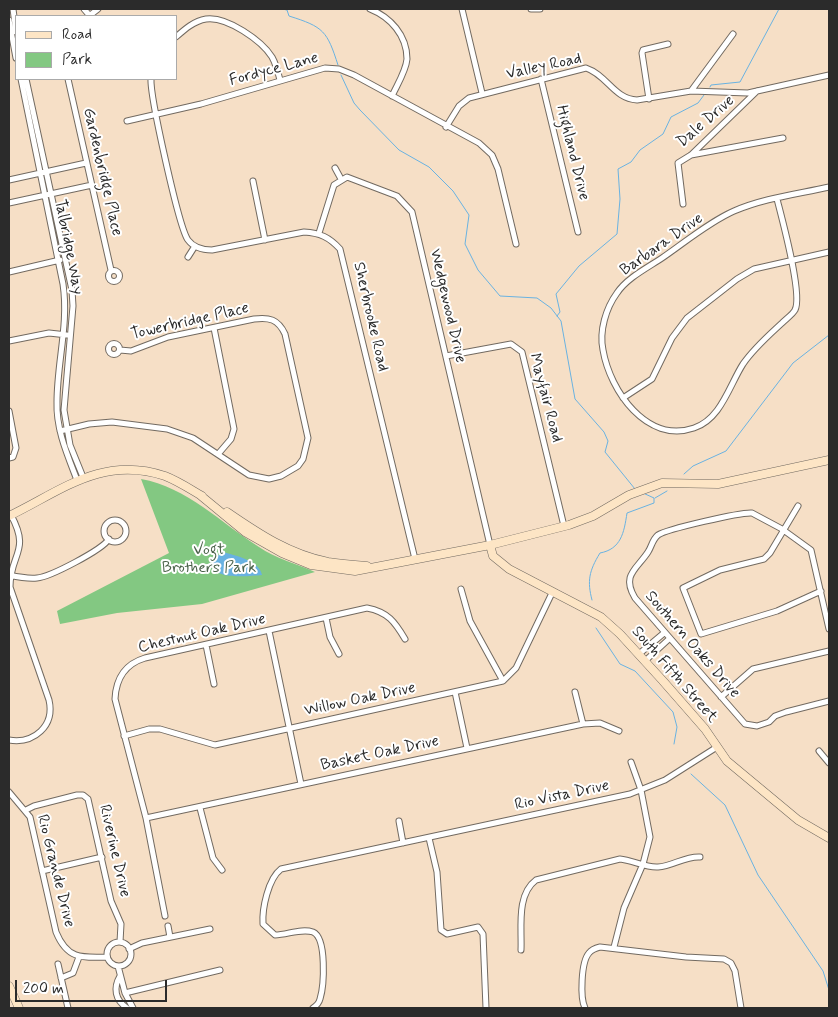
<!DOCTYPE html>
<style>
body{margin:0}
#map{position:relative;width:838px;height:1017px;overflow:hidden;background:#f6dfc6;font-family:Mynerve,sans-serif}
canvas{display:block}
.frame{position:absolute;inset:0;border:10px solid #2b2b2b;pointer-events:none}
.legend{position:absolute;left:15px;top:15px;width:162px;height:65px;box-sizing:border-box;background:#fff;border:1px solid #aaa;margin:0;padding:6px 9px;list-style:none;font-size:15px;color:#2b2b2b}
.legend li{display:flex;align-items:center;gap:10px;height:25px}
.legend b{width:25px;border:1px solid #aaa}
.scale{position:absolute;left:15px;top:980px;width:152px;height:22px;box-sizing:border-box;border:2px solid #2b2b2b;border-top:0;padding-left:6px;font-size:15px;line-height:18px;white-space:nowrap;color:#2b2b2b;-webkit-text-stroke:4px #fff;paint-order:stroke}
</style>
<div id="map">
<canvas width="838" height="1017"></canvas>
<div class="frame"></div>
<ul class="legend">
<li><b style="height:6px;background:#fde5c5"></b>Road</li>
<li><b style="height:14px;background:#83c882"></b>Park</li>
</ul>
<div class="scale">200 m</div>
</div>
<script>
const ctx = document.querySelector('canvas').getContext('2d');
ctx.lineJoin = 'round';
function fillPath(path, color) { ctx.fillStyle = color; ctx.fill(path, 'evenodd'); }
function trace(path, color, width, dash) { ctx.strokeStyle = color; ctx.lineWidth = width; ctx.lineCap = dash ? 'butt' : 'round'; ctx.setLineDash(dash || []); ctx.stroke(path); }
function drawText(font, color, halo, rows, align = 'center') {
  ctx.font = font + ' Mynerve,sans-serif'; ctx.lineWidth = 4; ctx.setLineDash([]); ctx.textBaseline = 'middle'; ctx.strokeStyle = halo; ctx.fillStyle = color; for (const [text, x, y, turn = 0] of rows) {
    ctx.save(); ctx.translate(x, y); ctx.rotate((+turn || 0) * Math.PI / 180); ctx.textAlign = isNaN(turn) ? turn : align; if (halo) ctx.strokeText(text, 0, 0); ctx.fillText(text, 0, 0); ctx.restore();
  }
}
const green = new Path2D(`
 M141,479c46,8 80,44 118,68 16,11 38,17 56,25l-113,32 -85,9 -57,11 -3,-13 112,-58z`);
const water = new Path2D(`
 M223,552c13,4 36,8 39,23 -10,1 -34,3 -43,-2 -5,-2 -6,-9 -6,-14z`);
const stream = new Path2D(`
 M282,9l5,1 2,6c35,11 38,15 49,49
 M341,75l13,28 6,7 39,40 30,17 24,24 16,24 -4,29 13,26 22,26 37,2 14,10 10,13 14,78 29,33 4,9 -3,11 30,37
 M710,87l1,-2 29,-3 39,-73
 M557,316l3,-4 -4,-18 23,-28 38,-32 3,-35 -2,-30 13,-7 9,-12 23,-16 8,-17 27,-14 6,-8
 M684,474l9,-8 33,-15 67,-88 36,-28
 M655,498l12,-7
 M592,600c-5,-19 -3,-29 8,-47 21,-4 24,-20 27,-40l27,-10v-5l-11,-5
 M596,628l24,36 15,7 38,41 4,15 -3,17
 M691,774l34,31 33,70 65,96 6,19`);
const street = new Path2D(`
 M13,9l3,23
 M84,9l6,7
 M370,9c20,8 37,26 37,50 -1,12 -10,26 -15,37
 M462,9l20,84
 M531,9h9
 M89,16l9,-7
 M9,20l7,38
 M176,37c9,-8 18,-16 30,-18 21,-3 56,22 66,38 4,7 6,15 8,23
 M21,79l42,205c6,40 -6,78 -6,118 -1,27 10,52 20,78
 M26,79l46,211 1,16 -9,104 6,35 13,32
 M68,79l43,191
 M151,79c-1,17 28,149 37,161 6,8 15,10 24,10l92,-18c16,1 25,5 36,17l75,310
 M541,79l37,153
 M691,91l42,-57
 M649,99l-7,-46 1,-3 25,-6
 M127,121l74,-17 124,-36 14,1 15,6 125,68 13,12 6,14 18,75
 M446,127l13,-21 10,-8 117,-30c21,7 28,31 51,32l54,-9 57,2 81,-18
 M691,155l92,-17
 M335,168l6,11
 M9,180l77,-17
 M253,181l12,59
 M777,199c5,20 26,96 18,111 -2,4 -9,9 -13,13 -14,13 -28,25 -39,41 -14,22 -22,55 -49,64 -47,16 -84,-37 -91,-78 -4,-19 3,-42 14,-57 10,-15 30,-25 45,-35 22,-15 47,-36 72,-47 30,-13 64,-17 95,-24
 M9,203l83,-18
 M683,204l-5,-41 13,-8 66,-64
 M319,233l15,-48 13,-8 50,19 15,16 78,333
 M188,257l7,-11
 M108.5 276a5.5 5.5 0 1 1 11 0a5.5 5.5 0 1 1-11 0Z
 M9,272l51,-12
 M214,328l20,101 -3,10 -12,14
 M9,341l40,-8 18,2
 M108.5 349a5.5 5.5 0 1 1 11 0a5.5 5.5 0 1 1-11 0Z
 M446,356l65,-12 11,8 42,174
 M623,398l29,-19 20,-41 15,-20 50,-39 17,-10 75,-17
 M9,411l7,37 -3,9 -4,1
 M60,431l29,-7 23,-2 55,7 26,9 56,37 20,4 12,-3 17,-10 5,-7 5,-21 -23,-104c-7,-15 -16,-17 -31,-15l-86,18 -37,14 -11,-1
 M798,506l-28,47 -6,6 -44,11 -37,18 18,46 76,-23 44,-20
 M104 531a11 11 0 1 1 22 0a11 11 0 1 1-22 0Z
 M9,575c9,2 19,4 28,3 13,-1 65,-28 72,-39
 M461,589l9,32 33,60
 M326,618l4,19 9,17
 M829,629l-18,-79 -29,-21 -30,-16c-11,-1 -85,16 -94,22 -6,5 -6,11 -10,17 -11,17 -27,23 -13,46l110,126 12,2 12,-4 6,-6 11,-4 43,-11
 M269,631l32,153
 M206,645l8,39
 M639,654l25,-21
 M645,661l24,-22
 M455,692l12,56
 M575,692l8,32
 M721,697l32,-28 76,-18
 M124,736l25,-7h11l55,16 288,-64 13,-13 36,-75
 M9,740c25,4 46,-14 40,-40l-39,-113c0,-34 21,-35 1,-72
 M819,751l10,12
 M9,792l21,25 26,115c11,27 25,26 51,25
 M200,808l13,50 9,12
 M26,810l8,-4 43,-11h6l5,4 23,102 10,23 -1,18
 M146,818l437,-94 17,-1 19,8
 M399,821l4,22
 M429,838l8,34 4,58 6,4 31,-7 5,7 3,74
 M42,871l60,-14
 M165,916l-19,-98 -31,-119c1,-21 10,-35 30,-41l222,-50c21,4 28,14 38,31
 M168,926l2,11
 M107 954a12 12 0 1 1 24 0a12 12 0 1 1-24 0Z
 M614,947l10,-39 19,-44 7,-27 -9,-47 -10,-28
 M129,949l13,-6 68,-14
 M521,950c1,-22 -5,-55 15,-70l84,-21c12,1 26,9 38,8 15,-1 27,-11 42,-10
 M58,964l10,44
 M118,966l7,27 8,15
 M120,976c-7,12 -5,24 7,32
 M61,978l12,-5 6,-16
 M125,993l95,-23
 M313,1008c3,-2 6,-5 7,-9 4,-13 7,-61 -7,-67 -12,-4 -26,3 -38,3l-12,-11c-1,-15 5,-45 18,-55l349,-75 35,-14 52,-33
 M585,1008c-5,-10 -4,-46 4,-55 3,-4 7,-5 11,-6l86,10 38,2 7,4 4,8 6,37`);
const secondary = new Path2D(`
 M200,495l45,37 37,21 29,12 44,6 135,-26 79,-20 24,-9 36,-21 33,-12 56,1 111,-24
 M227,512c32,22 62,42 101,50 13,2 26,3 39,4
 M9,516c52,-25 93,-61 156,-40 13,5 25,13 37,20
 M490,545l3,11 16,13 92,48 19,17 43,47 42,48 22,32 71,59 31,18
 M9,986l10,22`);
const streetNames = [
 ["Valley Road",544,67,-12],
 ["Fordyce Lane",274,70,-15],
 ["Dale Drive",706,122,-41],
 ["Highland Drive",572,153,76],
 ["Gardenbridge Place",102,172,77],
 ["Barbara Drive",662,245,-35],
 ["Talbridge Way",68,247,79],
 ["Wedgewood Drive",447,306,77],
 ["Sherbrooke Road",370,317,77],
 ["Towerbridge Place",190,322,-13],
 ["Mayfair Road",545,398,75],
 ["Chestnut Oak Drive",202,634,-13],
 ["Southern Oaks Drive",692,645,49],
 ["South Fifth Street",674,675,49],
 ["Willow Oak Drive",360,700,-12],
 ["Basket Oak Drive",380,754,-12],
 ["Rio Vista Drive",562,796,-12],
 ["Riverine Drive",114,851,77],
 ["Rio Grande Drive",55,871,76]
];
const parkNames = [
 ["Vogt",209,551],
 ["Brothers Park",209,569]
];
fillPath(green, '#83c882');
fillPath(water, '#69b2e1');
trace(stream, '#69b2e1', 1);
trace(street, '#726a61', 7);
trace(secondary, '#726a61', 9);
trace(street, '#fff', 5);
trace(secondary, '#fde5c5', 8);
drawText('16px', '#2b2b2b', '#fff', streetNames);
drawText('16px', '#4a6249', '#fff', parkNames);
</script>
